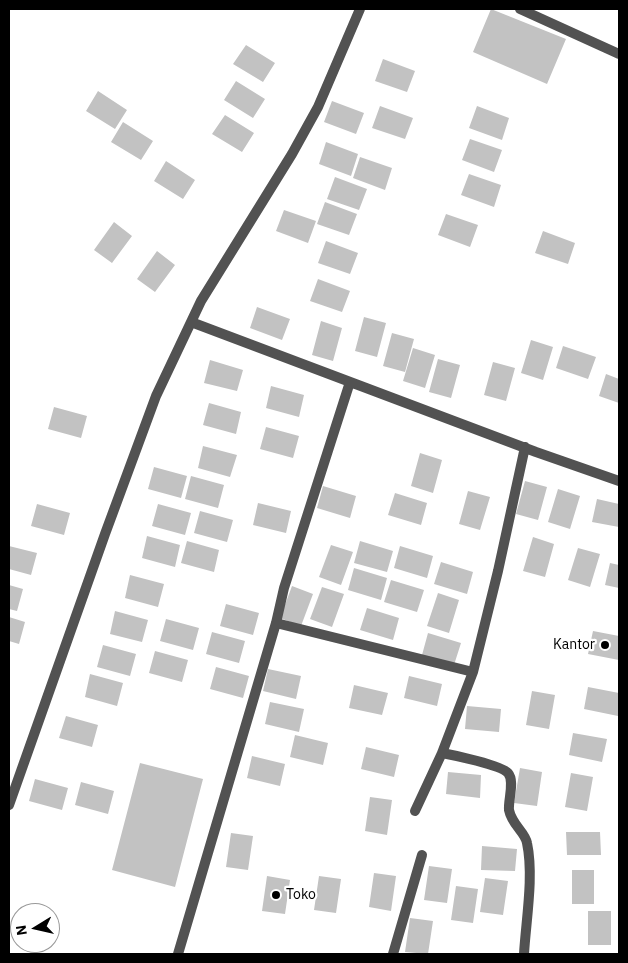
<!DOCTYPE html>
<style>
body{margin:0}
#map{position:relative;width:628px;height:963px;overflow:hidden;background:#fff;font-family:"IBM Plex Sans",sans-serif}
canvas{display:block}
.frame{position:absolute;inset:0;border:10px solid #000;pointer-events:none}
.north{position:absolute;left:10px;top:903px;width:50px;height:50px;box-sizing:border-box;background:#fff;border:1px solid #999;border-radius:50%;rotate:261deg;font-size:14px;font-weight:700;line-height:20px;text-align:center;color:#000}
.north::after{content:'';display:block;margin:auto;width:18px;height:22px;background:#000;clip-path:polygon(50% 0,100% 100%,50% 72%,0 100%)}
</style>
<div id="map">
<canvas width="628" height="963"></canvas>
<div class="frame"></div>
<div class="north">N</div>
</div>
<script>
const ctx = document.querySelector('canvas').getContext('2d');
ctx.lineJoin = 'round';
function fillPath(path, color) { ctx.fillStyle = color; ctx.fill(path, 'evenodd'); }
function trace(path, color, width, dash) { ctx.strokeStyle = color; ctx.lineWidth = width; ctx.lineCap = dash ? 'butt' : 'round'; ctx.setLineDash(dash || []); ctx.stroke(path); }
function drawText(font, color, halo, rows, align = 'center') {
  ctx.font = font + ' "IBM Plex Sans",sans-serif'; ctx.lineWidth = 4.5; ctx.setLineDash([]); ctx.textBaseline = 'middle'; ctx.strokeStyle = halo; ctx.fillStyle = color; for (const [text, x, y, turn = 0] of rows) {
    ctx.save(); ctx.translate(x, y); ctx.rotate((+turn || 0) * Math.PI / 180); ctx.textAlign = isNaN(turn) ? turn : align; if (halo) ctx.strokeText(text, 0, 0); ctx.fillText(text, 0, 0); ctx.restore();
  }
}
const building = new Path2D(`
 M491,9l75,30 -19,45 -74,-32z
 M246,45l29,18 -12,19 -30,-18z
 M383,59l32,12 -8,21 -32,-11z
 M236,81l29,18 -12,19 -29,-18z
 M98,91l29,19 -12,19 -29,-18z
 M332,101l32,12 -8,21 -32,-12z
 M380,106l33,12 -8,21 -33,-11z
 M477,106l32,12 -7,22 -33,-12z
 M225,115l29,18 -12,19 -30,-18z
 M123,122l30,19 -12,19 -30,-18z
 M470,139l32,11 -8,22 -32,-12z
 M326,142l32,12 -7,22 -32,-12z
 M360,157l32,11 -7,22 -32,-12z
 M166,161l29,19 -12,19 -29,-18z
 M469,174l32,11 -7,22 -33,-12z
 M335,177l32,12 -8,21 -32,-11z
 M325,202l32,12 -8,21 -32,-11z
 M284,210l32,11 -8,22 -32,-12z
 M446,214l32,11 -8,22 -32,-12z
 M114,222l18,14 -20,27 -18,-13z
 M543,231l32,12 -7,21 -33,-11z
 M326,241l32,12 -8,21 -32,-11z
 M157,251l18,14 -20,27 -18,-13z
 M318,279l32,12 -8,21 -32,-11z
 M257,307l33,12 -8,21 -32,-12z
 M364,317l22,6 -9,34 -22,-6z
 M321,321l21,7 -9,33 -21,-6z
 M392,333l22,6 -9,33 -22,-6z
 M531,340l22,7 -10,33 -22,-7z
 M563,346l33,11 -8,22 -32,-11z
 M413,348l22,7 -10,33 -22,-7z
 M438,359l22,6 -9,33 -22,-6z
 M210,360l33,10 -6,21 -33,-8z
 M493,362l22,6 -9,33 -22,-6z
 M606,374l13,5v24l-20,-7z
 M271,386l33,9 -5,22 -33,-9z
 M209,403l32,9 -5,22 -33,-9z
 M54,407l33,9 -6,22 -33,-9z
 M266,427l33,9 -6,22 -33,-9z
 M203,446l34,9 -7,22 -32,-9z
 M420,453l22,7 -9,33 -22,-7z
 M154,467l33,9 -6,22 -33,-9z
 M191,476l33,9 -6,23 -33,-9z
 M525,481l22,6 -9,33 -22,-6z
 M323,486l33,10 -6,22 -33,-10z
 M558,489l22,7 -10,33 -22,-7z
 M468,491l22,6 -10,33 -21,-6z
 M395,493l32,10 -6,22 -33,-10z
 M597,499l22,5v23l-27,-5z
 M258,503l33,8 -5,22 -33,-8z
 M37,504l33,9 -6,22 -33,-9z
 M158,504l33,9 -6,22 -33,-9z
 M200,511l33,9 -6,22 -33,-9z
 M147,536l33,9 -5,22 -33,-9z
 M533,537l21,7 -9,33 -22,-6z
 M187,541l32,9 -5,22 -33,-9z
 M360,541l33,10 -6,21 -33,-9z
 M331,545l22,7 -12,33 -22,-8z
 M9,546l28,7 -6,22 -22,-6z
 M400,546l33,10 -6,22 -33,-10z
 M578,548l22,6 -10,33 -22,-7z
 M441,562l32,10 -6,22 -33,-10z
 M610,563l9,2v23l-14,-3z
 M354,568l33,10 -6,22 -33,-10z
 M130,575l34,9 -6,23 -33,-9z
 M391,580l33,10 -7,22 -33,-10z
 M9,585l14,4 -6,22 -8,-2z
 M292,586l21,8 -12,32 -21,-8z
 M322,587l22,7 -12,33 -22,-8z
 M438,593l21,7 -10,33 -22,-7z
 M226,604l33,9 -6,22 -33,-9z
 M367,608l32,10 -6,22 -33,-10z
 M115,611l33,9 -6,22 -32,-8z
 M9,617l16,5 -6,22 -10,-3z
 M166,619l33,9 -6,22 -33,-9z
 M593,631l26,5v24l-31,-6z
 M212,632l33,9 -6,22 -33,-9z
 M428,633l33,10 -7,22 -32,-10z
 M103,645l33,9 -6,22 -33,-9z
 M155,651l33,9 -6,22 -33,-9z
 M216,667l33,9 -6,22 -33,-9z
 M268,669l33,7 -5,23 -33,-8z
 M90,674l33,9 -6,23 -32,-9z
 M409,676l33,8 -5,22 -33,-8z
 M354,685l34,8 -6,22 -33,-7z
 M588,687l31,6 -1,23 -34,-7z
 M532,691l23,4 -6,34 -23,-4z
 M270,702l34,7 -5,23 -34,-8z
 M467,706l34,3 -2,23 -34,-3z
 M66,716l32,9 -6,22 -33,-9z
 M573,733l34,6 -5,23 -33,-7z
 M295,735l33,8 -5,22 -33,-8z
 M366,747l33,8 -5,22 -33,-8z
 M252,756l33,8 -5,22 -33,-8z
 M140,763l63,16 -28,108 -63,-17z
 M520,768l22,4 -5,34 -23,-3z
 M448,772l33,3 -1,23 -34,-4z
 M571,773l22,4 -6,34 -22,-4z
 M35,779l33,9 -6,22 -33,-9z
 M81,782l33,9 -6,23 -33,-9z
 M370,797l22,3 -5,35 -22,-4z
 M566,832h34l1,23h-34z
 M231,833l22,3 -5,34 -22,-3z
 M482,846l35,3 -2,22 -34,-1z
 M429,866l23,3 -5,34 -23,-3z
 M572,870h22v34h-22z
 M374,873l22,3 -5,35 -22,-4z
 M267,876l23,4 -5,34 -23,-3z
 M319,876l22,3 -5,34 -22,-3z
 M485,878l23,3 -5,34 -23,-3z
 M456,886l22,3 -5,34 -22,-3z
 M588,911h23v34h-23z
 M410,918l23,3 -5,33 -23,-2z`);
const minor = new Path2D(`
 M520,9l99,45
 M191,322l345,130 83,29
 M276,623l197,49
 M9,805l96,-271 51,-138 45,-95 91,-147 26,-47 42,-98
 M415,811l27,-58
 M178,954l98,-331 8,-35 66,-206
 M393,954l29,-99
 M524,954c2,-34 10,-78 3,-111 -2,-11 -15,-18 -18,-33 -1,-10 6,-29 -1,-37 -7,-8 -55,-18 -66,-20l31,-81 25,-101 27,-124`);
const markers = [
 [605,645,5,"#000"],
 [276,895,5,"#000"]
];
const poiNames = [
 ["Kantor",595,645],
 ["Toko",286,895,"left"]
];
fillPath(building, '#c2c2c2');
trace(minor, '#525252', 10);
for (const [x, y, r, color] of markers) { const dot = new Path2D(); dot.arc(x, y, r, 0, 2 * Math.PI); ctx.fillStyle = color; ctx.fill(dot); trace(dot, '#fff', 2); }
drawText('14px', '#000', '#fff', poiNames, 'right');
</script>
